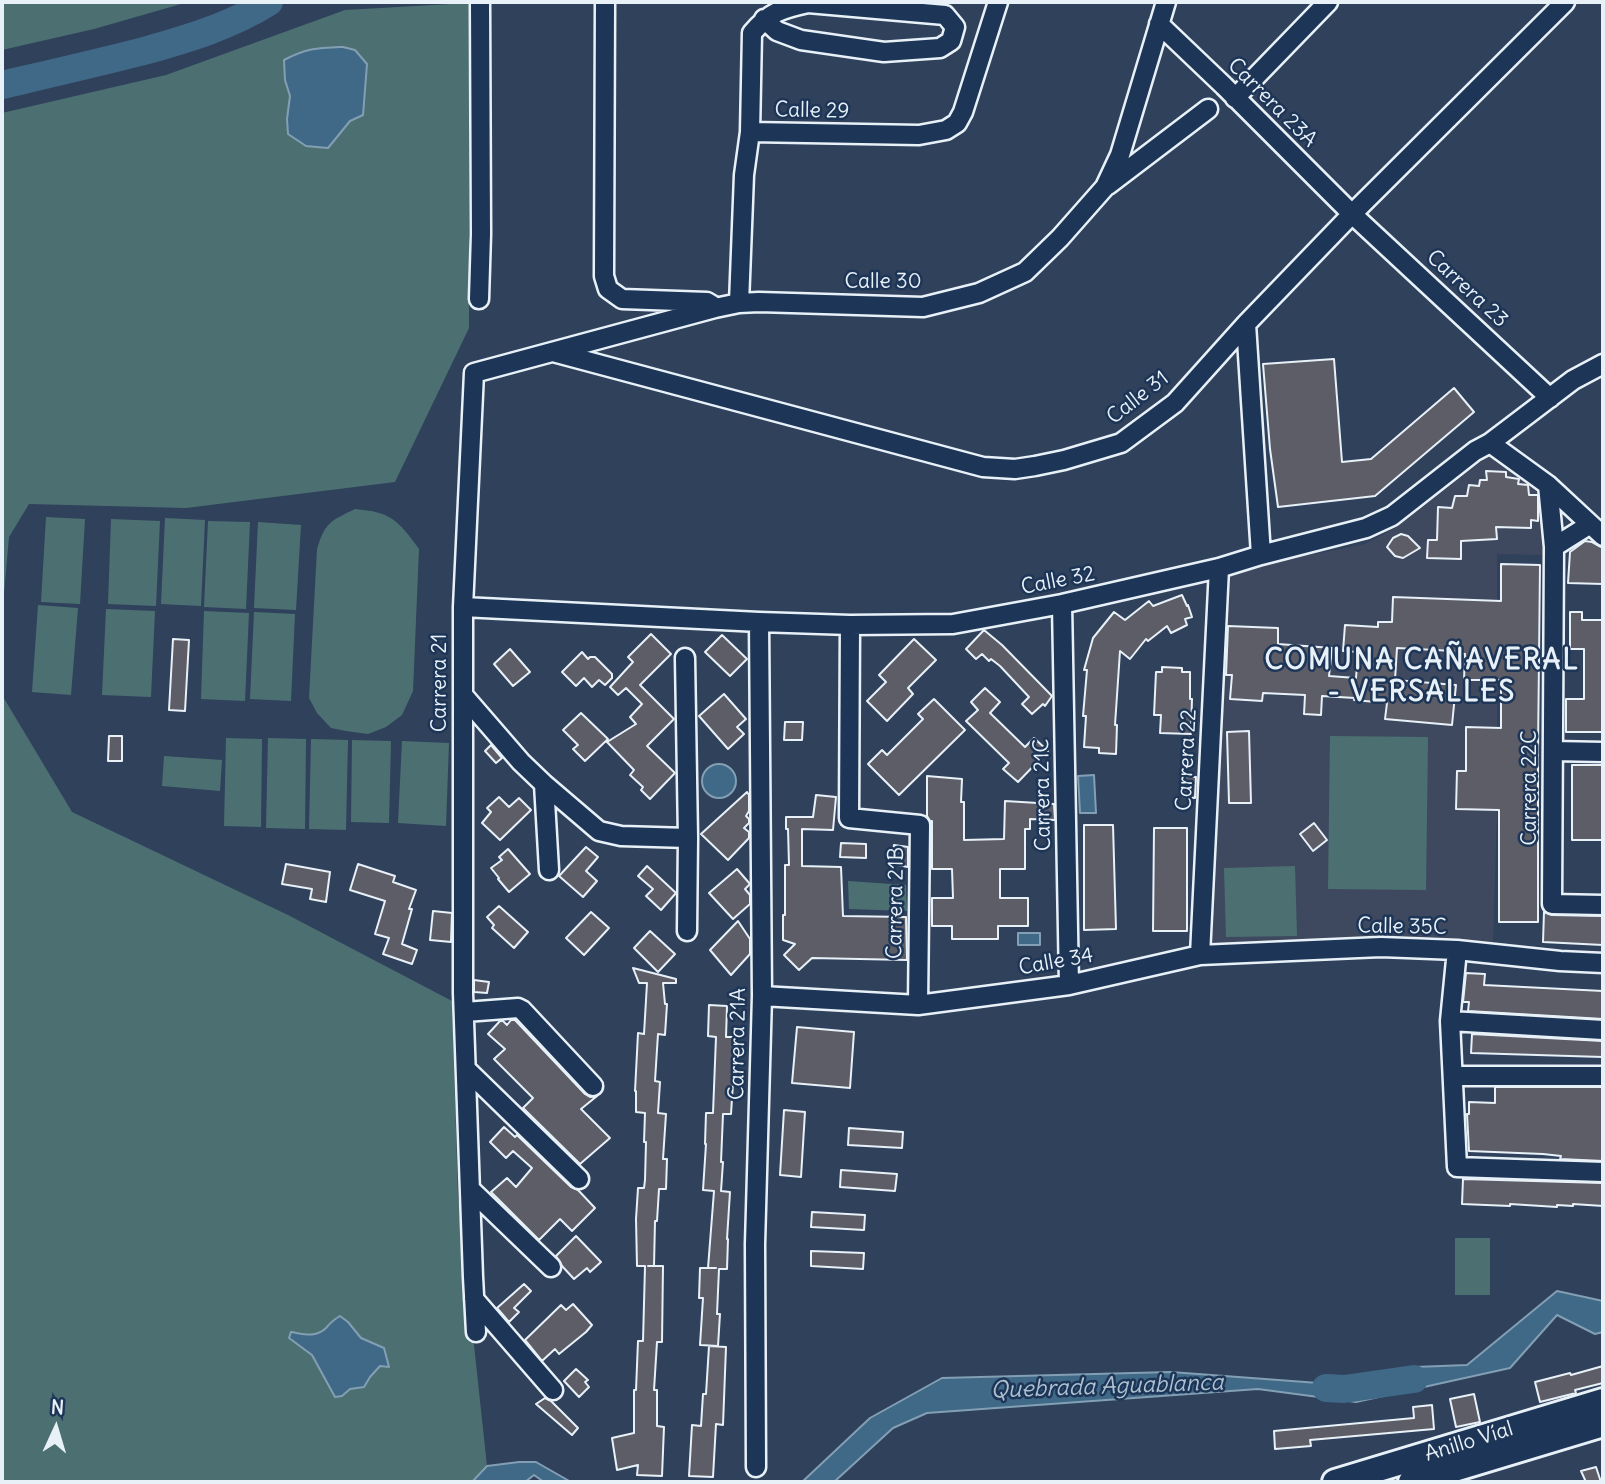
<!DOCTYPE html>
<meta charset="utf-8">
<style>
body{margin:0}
#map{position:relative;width:1605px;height:1484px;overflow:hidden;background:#30415c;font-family:Delius,sans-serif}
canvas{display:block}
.frame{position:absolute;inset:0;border:4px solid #e8f1f8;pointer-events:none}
.north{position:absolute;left:21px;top:1393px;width:70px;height:70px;-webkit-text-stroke:5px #1d3557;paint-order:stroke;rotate:4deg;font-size:19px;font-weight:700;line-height:28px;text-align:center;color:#e8f1f8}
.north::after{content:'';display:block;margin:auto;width:24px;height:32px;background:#e8f1f8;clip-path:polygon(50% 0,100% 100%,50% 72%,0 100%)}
</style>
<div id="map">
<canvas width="1605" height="1484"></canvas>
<div class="frame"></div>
<div class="north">N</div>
</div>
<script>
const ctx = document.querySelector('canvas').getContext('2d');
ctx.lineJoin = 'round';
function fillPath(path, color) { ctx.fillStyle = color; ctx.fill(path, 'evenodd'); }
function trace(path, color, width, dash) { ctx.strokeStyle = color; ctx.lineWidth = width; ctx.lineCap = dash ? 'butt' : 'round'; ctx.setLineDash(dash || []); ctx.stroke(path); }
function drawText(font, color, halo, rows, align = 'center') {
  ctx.font = font + ' Delius,sans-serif'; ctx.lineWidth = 5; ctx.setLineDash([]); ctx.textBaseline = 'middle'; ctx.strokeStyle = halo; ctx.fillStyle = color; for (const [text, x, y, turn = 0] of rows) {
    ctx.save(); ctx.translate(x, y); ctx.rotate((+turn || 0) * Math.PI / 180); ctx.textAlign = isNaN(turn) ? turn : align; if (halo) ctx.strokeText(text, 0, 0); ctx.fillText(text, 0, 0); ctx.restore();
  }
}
const built = new Path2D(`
 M1492,453l50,36 3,66 -48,-1v258l-4,130 -139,-4 -145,6 14,-372 142,-28 32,-17z`);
const green = new Path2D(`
 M2,2h186l-94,27 -92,21z
 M469,3v325l-74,154 -209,26 -157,-4 -20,33 -7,79v-503l164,-38 179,-65z
 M355,509c36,3 43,11 64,40l-6,142 -11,24 -16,12 -18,7 -22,-3 -15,-3 -14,-15 -8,-15 8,-149c8,-26 13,-28 38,-40z
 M46,517l39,2 -5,85 -39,-2z
 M165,518l40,2 -4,86 -40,-2z
 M111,519l49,2 -4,85 -48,-2z
 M208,521l42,1 -4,87 -42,-2z
 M258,522l43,3 -5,85 -42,-2z
 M38,605l40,3 -7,87 -39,-3z
 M106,609l49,2 -4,86 -49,-2z
 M204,611l45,2 -4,88 -44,-2z
 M254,612l41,2 -4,87 -41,-2z
 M2,695l70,117 216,103 164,86 6,195 29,270 -15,16h-470z
 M1330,736l98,1 -2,153 -98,-1z
 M226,738l36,1 -1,88 -37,-1z
 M268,738l38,1 -1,90 -39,-1z
 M311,739l37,1 -2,90 -37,-1z
 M352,740l39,1 -2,82 -38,-1z
 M402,741l47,2 -3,83 -48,-3z
 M164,756l58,4 -2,31 -58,-5z
 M1295,866l2,70 -71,1 -2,-69z
 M848,881l58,4 1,26 -58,-2z
 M1455,1238h35v57h-35z`);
const water = new Path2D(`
 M343,47l12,3 12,14 -4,51 -13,6 -22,27 -22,-2 -18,-12 -1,-15 3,-23 -5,-16 -1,-20c23,-12 33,-12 59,-13z
 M702 781a17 17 0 1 1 34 0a17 17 0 1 1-34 0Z
 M1094,775l2,38h-16l-2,-37z
 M1018,933h22v12h-22z
 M1557,1291l46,10v31l-8,2 -38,-19 -47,53 -154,34 -98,-13 -331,24 -34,15 -59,54h-32l68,-64 72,-40 229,-6 201,15 43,-20 52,-2z
 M340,1316l8,6 13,16 23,10 5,19 -9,-1 -10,11 -6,10 -14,2 -8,7 -7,1 -23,-42 -23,-17 2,-6c13,2 25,6 35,-4 5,-6 7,-8 14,-12z
 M519,1462h17l35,20h-27l-10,-7 -9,7h-53l15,-16z`);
const river = new Path2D(`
 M2,85c47,-11 95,-22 142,-34 43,-12 87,-25 125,-49
 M1326,1388l18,1 70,-10`);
const building = new Path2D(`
 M1334,359l8,103 29,-3 83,-71 20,24 -99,84 -97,11 -8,-58 -7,-85z
 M1486,471l20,1v5l13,2 -1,5 10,1 1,10h9v26l-7,-1v8l-35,-1 1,12 -36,2v18l-34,-1 1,-18h9l1,-33 14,1 3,-12h12l2,-11 10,1 1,-6h7z
 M1401,534l7,2 12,12 -17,10 -8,-2 -8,-9 6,-9z
 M1585,541l7,1 11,6v36l-35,-1 2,-31z
 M1501,564l39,1 -2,188v169h-39v-112l-43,-1 1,-38h9v-44l35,1v-48h-37l1,-26 -11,-1v-2l-57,-3 -2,32 61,5 -4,40 -67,-6 2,-16 -33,-3 1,-2 -33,-2 -1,19 -17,-1 1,-19 -42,-2 -1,8 -32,-2 2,-24h-6l2,-49 50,2v16l54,4 -3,28 27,2 2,-26 -15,-1 2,-26 33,2v-5h14l1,-25 108,4z
 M1182,595l5,11 1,-1 4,12 -7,2 2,6 -16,8 -4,-7 -19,15 -2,-2 -16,20 -10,-8 -5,74h2l-1,29 -17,-1v-5l-15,-1 2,-31h-3l4,-46h-3l9,-32 21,-26 11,8 24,-19 4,5z
 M1570,612h12v8h21v112h-37v-33h18v-50h-14z
 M984,630l18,15 50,51 -7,10 -2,-2 -11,10 -10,-10 7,-7 -29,-31 -9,-7 -2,2 -7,-7 -6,5 -10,-10z
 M651,634l20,20 -31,31 34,34 -27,27 28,27 -25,26 -9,-9 2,-3 -13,-12 4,-5 -27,-28 29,-18 -6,-7 12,-13 -16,-16 -8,7 -8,-8 23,-25 -5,-5z
 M722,635l25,24 -17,17 -25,-24z
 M173,639l16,1 -4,71 -16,-1z
 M914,639l22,21 -28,28 5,6 -26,27 -20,-20 19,-19 -7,-7z
 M510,649l20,23 -17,14 -19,-22z
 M582,652l6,7 2,-2h5l17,17v4l-7,7 -6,-5 -7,7 -8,-9 -8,8 -14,-14z
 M1162,667l20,1v4h8v27h2l-1,35 -31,-1 1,-18h-7l2,-43h6z
 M985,688l15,14 -10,11 35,34 9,-9 14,13 -30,31 -15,-13 6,-6 -43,-42 12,-11 -7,-8z
 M724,694l22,25 -9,8 7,7 -16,15 -29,-33z
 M934,699l31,31 -66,65 -31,-31 14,-14 5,5 36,-36 -5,-5z
 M581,713l27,26 -23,22 -12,-12 5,-4 -15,-15z
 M785,722h18l-1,18h-18z
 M1249,731l2,72h-22l-2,-71z
 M109,736h13v25h-14z
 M491,745l11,13 -6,5 -11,-12z
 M1572,765h31v75h-31z
 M927,776l35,3 -1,23h3v38l40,-1 1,-38 49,3 1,16 -25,-1v10h-5v40h-25v29h28v28h-30v13h-46v-13h-20v-28h21l-1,-29h-20v-48h-2l-3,-5z
 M1184,776l12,1 -1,21 -12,-1z
 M747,792l2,3v16l-3,5 3,3v4l-5,5 5,4v6l-21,22 -27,-26z
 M816,795l20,2 -3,33 -31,-1v37l39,1 2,49 63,1 1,43 -95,-2 -13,12 -15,-15 11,-11 -12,-4v-25h2v-50h4l-1,-36h-2v-12h27z
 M499,797l10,10 10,-9 12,12 -31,30 -18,-17 9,-11 -4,-4z
 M1314,823l13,17 -14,11 -13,-17z
 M1084,825h29l3,104 -32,1z
 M1154,828h33v103h-34z
 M841,843l25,1v14l-26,-1z
 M894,845l14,2v20l-17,-3z
 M586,847l12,10 -12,14 11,10 -14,16 -24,-21z
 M508,849l22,25 -21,18 -11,-13 1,-1 -8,-10 11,-8 -3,-3z
 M286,864l44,8 -4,30 -16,-3 2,-10 -30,-5z
 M358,864l37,12 -2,6 23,8 -7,19h3l-10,35 15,6 -5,14 -29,-10 6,-16 -14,-4 10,-33 -35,-11z
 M647,866l29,27 -15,17 -15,-14 7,-7 -15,-13z
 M737,869l13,15 -5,5 5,6v9l-17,15 -24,-26z
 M499,906l29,26 -14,16 -22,-20 2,-3 -7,-8z
 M433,911l19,2 -1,29 -21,-2z
 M591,912l18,16 -25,27 -18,-17z
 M1544,912l8,3 51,1v29l-60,-3z
 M738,921l12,18v15l-19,21 -21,-25z
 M650,931l25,23 -17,18 -24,-24z
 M633,968l43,11v4h-13l2,21h2l-2,31 -7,-1 -3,47 5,1 -2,31 8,1 -3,45h4l-1,30h-7l-2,32h-2l-1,45h-6h15l-1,76h-5l-3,48h3v36l7,1 -2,49 -25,-1 1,-10 -21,5 -5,-32 22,-5v-43h2l2,-49h5l2,-75h-8l-1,-47 2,-31h6l1,-8 1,-38h-2l1,-29 -9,-1v-21h-1l3,-58 6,1 3,-51h-8z
 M1466,973l19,1 -1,11 119,6v28l-135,-8 1,-9h-6z
 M474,980l15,2 -2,11 -13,-1z
 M709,1005l18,1 -1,31h10l-5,77h-8l-2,48h2l-2,29 9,1 -3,47h1l-1,30h-8l-2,45h3l-2,32 -18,-1 3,-47h-4l1,-30h16h-8l6,-77 -11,-1 3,-46h-1l1,-31h7l3,-76 -8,-1z
 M511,1020h4l70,74 5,3 7,-1 -16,13 29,29 -30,26 -57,-56 10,-10 -39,-39 11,-10 -17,-15 12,-13h3l4,4z
 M797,1027l57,5 -4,56 -58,-5z
 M1472,1034l131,7v16l-132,-4z
 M1495,1087h108v74l-43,-2 1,-3 -18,-2 -74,-3 -2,-37h2v-12l26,1z
 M784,1110l21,2 -4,65 -21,-2z
 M504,1127l11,10 2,-2 54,52 7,3 17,18 -23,23 -12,-12 -21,21 -48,-48 16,-14 9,9 16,-19 -19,-17 -7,7 -16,-16z
 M849,1128l54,4 -1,16 -54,-3z
 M841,1170l56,4 -2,17 -55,-4z
 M1463,1179l140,4v23l-30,-2v2l-16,-1v2l-47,-3v2l-48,-2z
 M812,1212l53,3 -1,15 -53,-3z
 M576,1236l25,26 -11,10 -3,-4 -13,11 -12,-13 -6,-10z
 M811,1251l53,2 -1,16 -52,-3z
 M524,1284l7,7 -17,17 5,4 -10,10 -12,-14z
 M573,1304l19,21 -6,7 -27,22 -4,-5 -13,12 -17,-21 36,-35 5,5z
 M709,1346l17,1 -3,78 -7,-1 -3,53 -24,-1 3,-51 9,1 2,-32h3z
 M1603,1366v17l-28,7 1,3 -36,9 -5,-20 35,-9 1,2z
 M576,1369l12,11 -3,2 4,5 -10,10 -15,-16z
 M1474,1394l6,28 -24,5 -6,-28z
 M545,1398l6,3 27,27 -6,7 -36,-31z
 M1432,1405l2,24 -124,11 1,6 -36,3 -1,-18 140,-13 -1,-11z
 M1596,1467l5,15h-15l-5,-11z`);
const minor = new Path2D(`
 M605,2l-1,274 4,13 14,10 85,3 5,3
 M1159,24l65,62 128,128 198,184
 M1235,98l93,-96
 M750,132l169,3 27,-5 11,-7 6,-11 35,-110
 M1108,185l100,-76
 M479,299l2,-65 -1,-232
 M739,303l5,-128 6,-43 2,-99c18,-21 29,-24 56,-30l137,12 10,12 -4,14 -11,7 -56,4 -83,-12 -24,-9 -13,-12
 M1246,324l15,231
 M553,352l430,115 32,2 20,-3 29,-6 57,-17 54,-40 71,-79 106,-110 213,-212
 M1490,443l58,42 55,51
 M1548,485l6,62 -2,357 51,1
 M1554,547l35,-22
 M1062,604l7,381
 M463,607l296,15 91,3 103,-1 109,-20 157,-36 42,-13 105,-27 26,-12 83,-65 15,-8 83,-63 30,-16
 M850,625l-1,193 71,7 -2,180
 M685,658l3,180 -1,93
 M463,695l58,67 23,22 55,47 22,5 67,2
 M1553,751l50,1
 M544,784l5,86
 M1457,950l-7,71 7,146 146,5
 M1200,955l19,-387
 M762,996l156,9 151,-20 131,-30 181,-8 76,3 103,11 43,2
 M465,1012l53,-4 4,2 71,76
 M1450,1021l153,9
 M466,1069l113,110
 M1453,1076h150
 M470,1189l81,78
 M474,1299l79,91
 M476,1332l-3,-55 -10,-284v-386l11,-234 241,-65 24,-5 20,-1 164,5 56,-14 46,-21 35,-34 45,-51 15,-32 46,-153
 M756,1467l-1,-223 7,-248 -3,-374`);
const highway = new Path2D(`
 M1335,1482l268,-81
 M1411,1482l192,-58`);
const streetNames = [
 ["Carrera 23A",1272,103,45],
 ["Calle 29",812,111,1],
 ["Calle 30",883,282],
 ["Carrera 23",1467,289,43],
 ["Calle 31",1138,398,-38],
 ["Calle 32",1058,581,-11],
 ["Carrera 21",440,683,-90],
 ["Carrera 22",1187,760,-87],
 ["Carrera 22C",1530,788,-90],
 ["Carrera 21C",1043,795,-91],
 ["Carrera 21B",896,903,-89],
 ["Calle 35C",1402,927,1],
 ["Calle 34",1056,962,-10],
 ["Carrera 21A",738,1044,-89],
 ["Anillo Víal",1469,1442,-17]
];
const waterNames = [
 ["Quebrada Aguablanca",1107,1387,-2]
];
const districtNames = [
 ["COMUNA CAÑAVERAL",1422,661],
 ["- VERSALLES",1422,693]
];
fillPath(built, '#3e495f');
fillPath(green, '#4c7072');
fillPath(water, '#406887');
trace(water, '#839fb4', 2);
trace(river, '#406887', 28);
fillPath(building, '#5d5d67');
trace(building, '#e8f1f8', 2);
trace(minor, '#e8f1f8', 23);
trace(highway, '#e8f1f8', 30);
trace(minor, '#1d3557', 18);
trace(highway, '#1d3557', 24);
drawText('21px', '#e8f1f8', '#1d3557', streetNames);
drawText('italic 23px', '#adc1d0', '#1d3557', waterNames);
ctx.letterSpacing = '2px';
drawText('bold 28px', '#e8f1f8', '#1d3557', districtNames);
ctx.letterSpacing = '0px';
</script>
